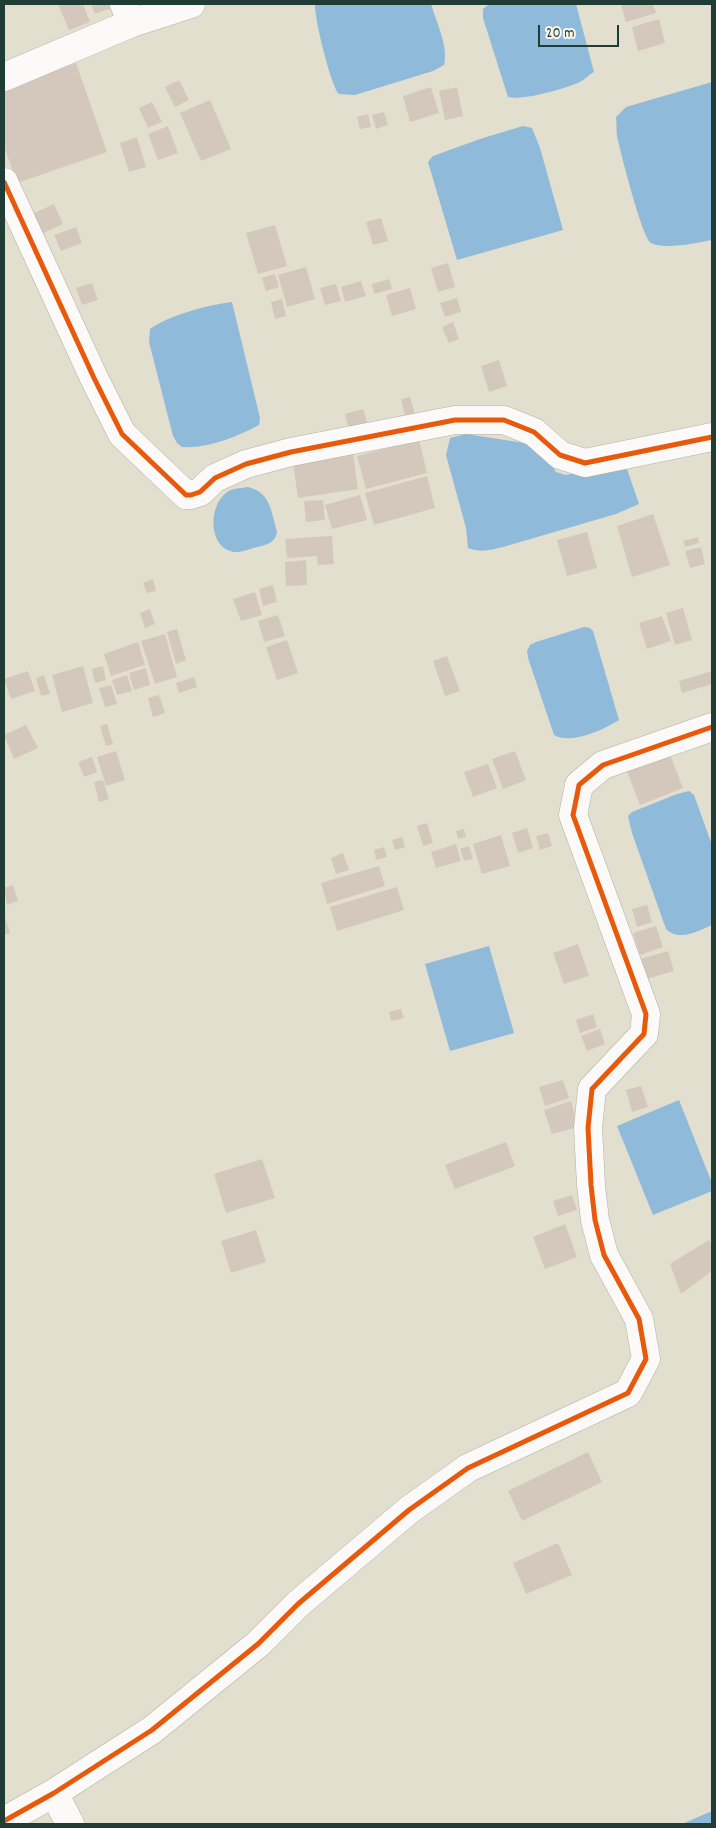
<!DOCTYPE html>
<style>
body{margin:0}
#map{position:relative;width:716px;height:1828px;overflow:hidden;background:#e2dfce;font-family:Dekko,sans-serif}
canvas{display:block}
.frame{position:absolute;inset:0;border:5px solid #1f3d34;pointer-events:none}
.scale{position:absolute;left:538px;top:25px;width:81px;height:22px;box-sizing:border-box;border:2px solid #1f3d34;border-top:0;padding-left:6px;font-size:15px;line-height:18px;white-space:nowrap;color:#1f3d34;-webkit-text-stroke:4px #fbf7ec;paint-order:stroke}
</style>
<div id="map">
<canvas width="716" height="1828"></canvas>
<div class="frame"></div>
<div class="scale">20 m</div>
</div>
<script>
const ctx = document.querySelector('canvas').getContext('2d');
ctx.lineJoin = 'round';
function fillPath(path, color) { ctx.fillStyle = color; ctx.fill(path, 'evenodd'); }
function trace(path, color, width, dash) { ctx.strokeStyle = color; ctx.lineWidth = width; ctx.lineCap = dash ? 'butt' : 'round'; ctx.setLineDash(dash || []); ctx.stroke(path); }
const water = new Path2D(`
 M315,4h116c5,17 18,44 13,61l-11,6 -78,24 -16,-1c-8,-8 -25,-77 -24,-90z
 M489,4h87l18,68c-5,3 -10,8 -16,11 -15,6 -56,18 -70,14l-25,-79v-9z
 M712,82v158c-15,3 -47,10 -61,3 -9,-5 -31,-93 -34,-107 -1,-6 0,-13 -1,-19l10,-10z
 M523,126l9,2 8,20 23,82 -106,30 -29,-98 5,-6 47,-17z
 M232,302l28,116 -1,7c-23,12 -52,24 -77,22l-5,-4 -4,-7 -24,-94 1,-13c20,-14 57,-24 82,-27z
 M466,434l65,10 12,6 13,22 10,3 24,-6 36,-3 13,38 -23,10 -113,33c-12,3 -23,6 -35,1l-2,-20 -20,-73 4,-17z
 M248,487c23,6 23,24 29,45 -2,11 -9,12 -19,15 -6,1 -13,4 -19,5 -31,2 -33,-48 -10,-61 6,-3 13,-3 19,-4z
 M584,627l6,1 3,3 26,89c-16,10 -48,25 -65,15l-26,-77 -1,-7 3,-6 6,-3z
 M689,791l5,4 18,50v80c-14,6 -33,17 -46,4l-34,-96 -4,-17 4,-4 45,-18z
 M489,946l25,87 -64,18 -25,-87z
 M679,1100l33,83v8l-59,24 -36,-89z
 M712,1811v13h-30z`);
const building = new Path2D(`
 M58,4h25l7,18 -21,8z
 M91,4h21l2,3 -19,7z
 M621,4h32l3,9 -30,9z
 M659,19l6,24 -27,8 -6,-24z
 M76,63l31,89 -90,31 -13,-37v-58z
 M179,80l10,20 -14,7 -10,-20z
 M431,87l8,26 -29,9 -7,-26z
 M457,87l6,29 -18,4 -6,-29z
 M210,100l21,49 -30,12 -21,-48z
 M152,102l10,20 -14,6 -9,-20z
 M384,112l4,13 -12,4 -4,-14z
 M368,114l3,13 -11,2 -3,-12z
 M168,126l10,27 -20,7 -10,-26z
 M137,137l9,30 -17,5 -9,-29z
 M54,204l9,20 -24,11 -9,-20z
 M381,218l7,23 -15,4 -7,-23z
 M275,225l12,41 -29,8 -12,-41z
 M76,227l6,16 -21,8 -7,-16z
 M448,263l7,24 -17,5 -7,-24z
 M306,267l9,32 -28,8 -9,-32z
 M275,274l4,13 -13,4 -4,-13z
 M389,279l3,10 -18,5 -2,-10z
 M361,281l5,15 -21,6 -4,-15z
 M92,283l6,17 -16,5 -6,-17z
 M336,284l5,17 -16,4 -5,-17z
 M410,288l6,21 -24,7 -6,-21z
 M457,298l4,14 -16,5 -5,-14z
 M282,299l4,17 -11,3 -4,-17z
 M453,322l6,17 -10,4 -7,-16z
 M499,360l8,26 -18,6 -8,-26z
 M410,397l7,25 -10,2 -6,-25z
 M363,409l5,16 -19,5 -4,-16z
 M419,440l8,33 -61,16 -9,-33z
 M353,454l5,35 -60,9 -5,-35z
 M427,476l8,32 -61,17 -9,-32z
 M360,495l7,25 -35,9 -7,-24z
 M323,500l2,20 -19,2 -2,-21z
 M653,514l17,51 -38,12 -15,-51z
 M587,532l10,36 -30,8 -10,-36z
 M332,536l2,28 -16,1 -1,-9 -30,2 -2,-19z
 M698,537l1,6 -14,4 -2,-6z
 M701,547l4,17 -15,4 -5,-17z
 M306,560l1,25 -21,1 -1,-24z
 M153,579l3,12 -9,2 -4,-10z
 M273,585l4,17 -14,4 -4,-17z
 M255,592l7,23 -21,6 -8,-22z
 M683,608l9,32 -17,5 -9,-32z
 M150,609l5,15 -10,4 -5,-15z
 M278,615l7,21 -21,6 -6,-21z
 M662,616l9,25 -24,8 -8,-26z
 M177,629l9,31 -10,4 -9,-32z
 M165,634l12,43 -22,7 -14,-43z
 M287,640l11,33 -21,7 -11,-33z
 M138,642l7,23 -34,11 -7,-22z
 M447,656l13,35 -15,5 -12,-35z
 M83,666l10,37 -31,9 -10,-37z
 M103,666l3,14 -11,3 -3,-14z
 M146,668l4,17 -16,5 -5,-17z
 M28,671l7,20 -24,8 -7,-20z
 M712,671v13l-30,9 -3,-12z
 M44,675l6,19 -9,2 -5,-18z
 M127,675l5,16 -15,4 -5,-15z
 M194,677l3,10 -18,6 -3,-10z
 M111,685l6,19 -12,3 -6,-19z
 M159,695l6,18 -12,4 -5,-19z
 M107,724l6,20 -7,2 -6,-20z
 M26,725l12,23 -24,11 -10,-24z
 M116,751l9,29 -19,6 -9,-29z
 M515,751l11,29 -23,9 -11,-30z
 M669,752l14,36 -43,17 -14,-36z
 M92,757l5,15 -13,5 -6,-15z
 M488,764l9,24 -24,9 -9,-25z
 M103,780l6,19 -10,3 -5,-20z
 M427,823l6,20 -10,3 -6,-20z
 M527,828l6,20 -15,5 -6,-20z
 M464,829l2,8 -8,2 -2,-8z
 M548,833l4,13 -12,4 -4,-14z
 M501,835l9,31 -28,8 -9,-30z
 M402,837l3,10 -10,3 -3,-10z
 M456,844l5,17 -25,7 -5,-16z
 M469,846l4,13 -9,2 -4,-12z
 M384,847l3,10 -11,3 -2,-10z
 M343,853l6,17 -13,4 -5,-16z
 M379,866l6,20 -58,18 -6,-21z
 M13,885l5,16 -11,4 -3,-17z
 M397,887l7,23 -67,21 -7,-24z
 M647,905l5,17 -15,5 -5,-18z
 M4,913l6,20 -6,2z
 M656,926l7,21 -23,8 -7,-22z
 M578,944l11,32 -25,8 -11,-31z
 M668,951l6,20 -31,9 -6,-20z
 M401,1009l3,9 -13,3 -2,-9z
 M593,1014l4,13 -17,6 -4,-13z
 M600,1029l5,15 -18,7 -6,-15z
 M563,1080l6,18 -24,8 -6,-19z
 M641,1086l7,21 -16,5 -6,-22z
 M571,1101l7,26 -26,7 -8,-24z
 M506,1142l9,24 -60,23 -10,-24z
 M262,1159l13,39 -49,15 -12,-39z
 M572,1195l5,15 -19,6 -5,-15z
 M565,1224l12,33 -32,12 -12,-32z
 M256,1230l10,32 -35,11 -10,-32z
 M709,1240l3,5v26l-31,23 -11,-30z
 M588,1452l14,30 -80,39 -14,-30z
 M558,1543l14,32 -46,19 -13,-31z`);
const minor = new Path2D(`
 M132,23l59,-19
 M4,77l128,-54 -8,-19
 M4,182l90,196 28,56 64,61h5l9,-3 15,-14 31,-14 45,-12 164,-32h49l30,12 26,23 25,8 127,-26
 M54,1793l16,31
 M4,1821l50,-28 98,-63 106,-86 40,-40 111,-94 59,-42 160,-75 18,-34 -7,-40 -35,-64 -9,-35 -4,-35 -3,-57 4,-39 52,-55 2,-20 -73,-199 6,-30 24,-20 109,-38`);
const cycleway = new Path2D(`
 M4,182l90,196 28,56 64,61h5l9,-3 15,-14 31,-14 45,-12 164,-32h49l30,12 26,23 25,8 127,-26
 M4,1821l50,-28 98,-63 106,-86 40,-40 111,-94 59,-42 160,-75 18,-34 -7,-40 -35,-64 -9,-35 -4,-35 -3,-57 4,-39 52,-55 2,-20 -73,-199 6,-30 24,-20 109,-38`);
fillPath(water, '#90bad9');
fillPath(building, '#d4c8bd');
trace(minor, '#afb1a5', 29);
trace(minor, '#fbfaf8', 28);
trace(cycleway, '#e8590c', 5);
</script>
